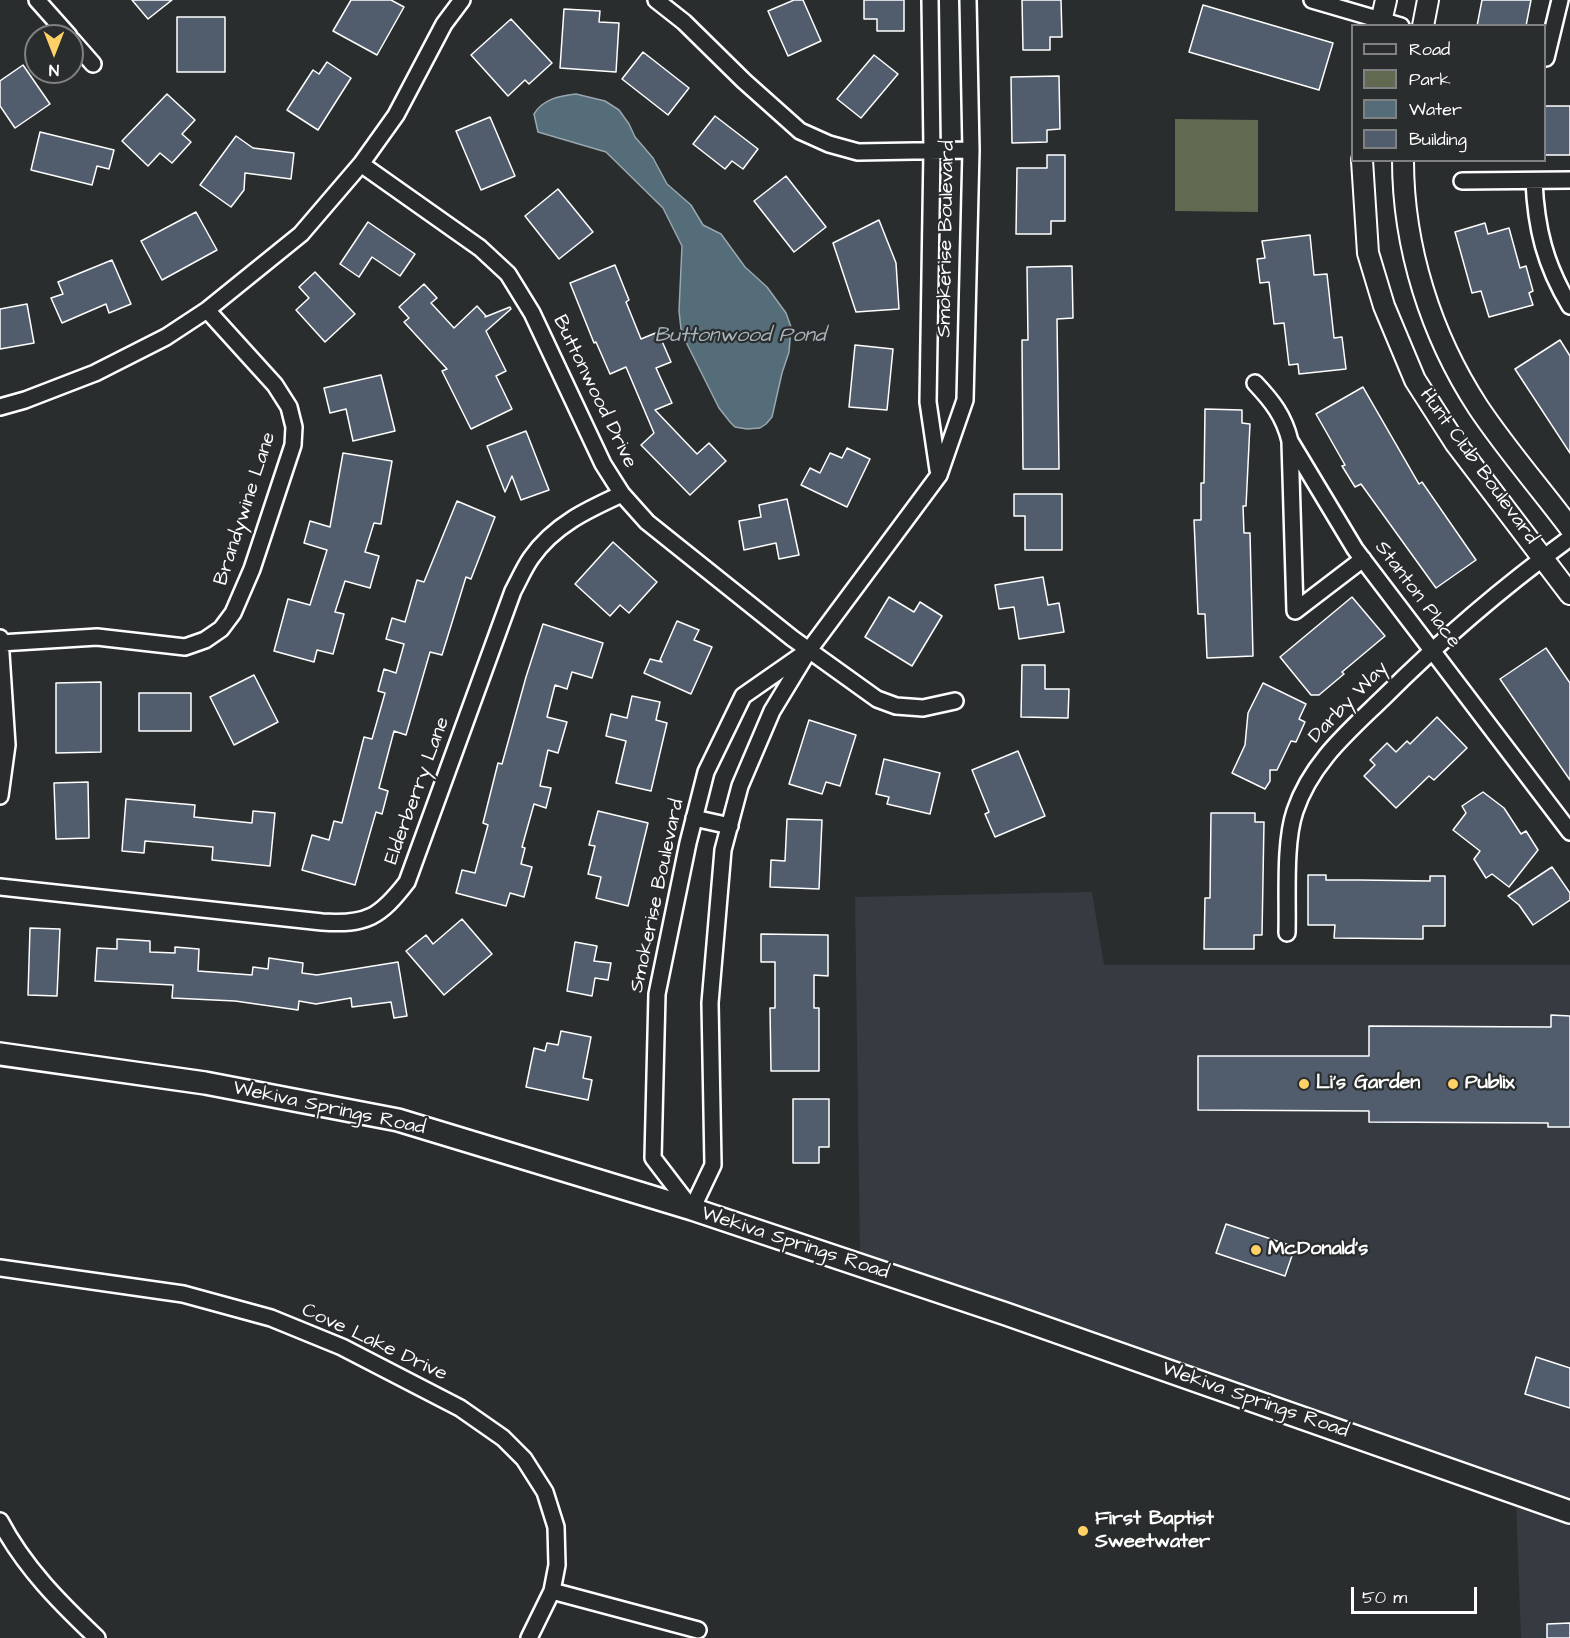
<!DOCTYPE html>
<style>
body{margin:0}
#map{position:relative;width:1570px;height:1638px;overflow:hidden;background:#2a2d2e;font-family:"Architects Daughter",sans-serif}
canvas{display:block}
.legend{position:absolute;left:1351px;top:24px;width:195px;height:138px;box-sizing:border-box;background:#2a2d2e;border:2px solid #7f8182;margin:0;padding:8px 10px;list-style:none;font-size:18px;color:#fff}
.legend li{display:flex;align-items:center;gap:12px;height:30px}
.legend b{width:30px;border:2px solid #7f8182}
.north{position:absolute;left:24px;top:24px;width:60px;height:60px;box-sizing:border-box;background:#2a2d2e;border:2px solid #7f8182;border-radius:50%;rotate:180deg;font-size:16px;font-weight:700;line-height:24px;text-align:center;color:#fff}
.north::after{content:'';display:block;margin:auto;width:21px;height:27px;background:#ffd166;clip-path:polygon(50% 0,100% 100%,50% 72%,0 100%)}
.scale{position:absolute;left:1351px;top:1587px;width:126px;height:27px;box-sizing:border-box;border:3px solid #fff;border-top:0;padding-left:8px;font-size:18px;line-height:21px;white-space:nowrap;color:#fff;-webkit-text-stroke:4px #2a2d2e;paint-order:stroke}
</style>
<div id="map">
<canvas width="1570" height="1638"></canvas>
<ul class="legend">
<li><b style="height:8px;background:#2a2d2e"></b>Road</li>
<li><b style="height:16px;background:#616a50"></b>Park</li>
<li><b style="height:16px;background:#556c79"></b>Water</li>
<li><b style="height:16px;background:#515c6c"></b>Building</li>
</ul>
<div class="north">N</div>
<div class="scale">50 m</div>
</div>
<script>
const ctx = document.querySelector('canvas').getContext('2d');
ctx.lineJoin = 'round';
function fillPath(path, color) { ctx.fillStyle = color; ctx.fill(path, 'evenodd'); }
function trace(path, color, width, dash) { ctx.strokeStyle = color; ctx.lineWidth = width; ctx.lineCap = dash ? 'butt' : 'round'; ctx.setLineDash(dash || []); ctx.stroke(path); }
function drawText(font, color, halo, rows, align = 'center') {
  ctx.font = font + ' "Architects Daughter",sans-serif'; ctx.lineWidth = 4.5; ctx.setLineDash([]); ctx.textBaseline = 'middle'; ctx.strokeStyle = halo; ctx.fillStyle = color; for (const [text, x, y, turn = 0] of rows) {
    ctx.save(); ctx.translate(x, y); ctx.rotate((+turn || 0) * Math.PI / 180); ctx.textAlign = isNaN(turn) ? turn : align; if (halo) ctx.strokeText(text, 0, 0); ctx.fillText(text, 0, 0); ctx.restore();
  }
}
const built = new Path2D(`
 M1092,892l12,73h466v537l-710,-247 -5,-358z
 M1516,1503l54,19v116h-49z`);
const green = new Path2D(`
 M1175,119l83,1v92l-83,-1z`);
const water = new Path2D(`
 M576,94l29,7 14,9 10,14 6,13 18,21 14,26 24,21 12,20 18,9 24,33 22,20 19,26 5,14 -2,25 -7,21 -10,44 -6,7 -6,4 -13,1 -12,-2 -5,-5 -11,-14 -32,-64 -6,-15 -2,-18 3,-65 -19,-38 -57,-56 -68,-20 -4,-18c9,-15 25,-18 42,-20z`);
const building = new Path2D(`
 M132,0h40l-24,19z
 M351,0h40l13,7 -27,48 -44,-24z
 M794,0h9l18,41 -33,15 -20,-45z
 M864,0h40v31h-27v-12h-13z
 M1022,0h39l1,37h-12v13h-27z
 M1482,0h49l-5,26h-49z
 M1203,5l130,38 -14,47 -130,-38z
 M564,9l36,2 -1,11 20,1 -3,49 -56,-4z
 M177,17h48v55h-48z
 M511,19l41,44 -23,21 -4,-4 -17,16 -37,-41z
 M643,52l46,36 -21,27 -46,-36z
 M874,55l24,19 -37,44 -24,-19z
 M327,62l24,16 -33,52 -31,-20 26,-40 6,4z
 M23,65l27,39 -35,24 -15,-22v-25z
 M1059,76l1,53 -13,1v12l-35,1 -1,-66z
 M167,94l28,26 -13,14 9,8 -19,21 -12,-10 -12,13 -26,-25z
 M1545,106h25v49h-25z
 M715,116l43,33 -15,20 -11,-8 -7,8 -32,-25z
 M490,117l25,59 -34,14 -25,-59z
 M40,132l74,18 -5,19 -12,-3 -5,19 -61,-15z
 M236,136l17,12 41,5 -3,26 -46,-6 -1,17 -13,17 -31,-22z
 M1047,155h18v66h-14v13h-35l1,-66h30z
 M786,176l40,51 -32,25 -40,-51z
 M558,189l35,43 -34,27 -34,-43z
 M196,212l21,38 -55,30 -21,-39z
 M879,220l17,43 3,46 -43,3 -23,-69z
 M368,222l47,32 -15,22 -28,-19 -13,20 -19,-13z
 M1485,223l3,11 21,-6 11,40 6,-2 7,25 -4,2 4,12 -44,12 -8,-26 -9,2 -17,-61z
 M1310,235l4,40 13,-1 7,64 8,-1 4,32 -47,5 -1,-10 -9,1 -5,-42 -10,1 -5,-42 -9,1 -3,-24 8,-1 -3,-17z
 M112,260l19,44 -22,9 -3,-9 -44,19 -11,-25 12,-4 -5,-12z
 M615,265l14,35 -3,2 15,37 17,-7 13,30 -15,6 16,35 -17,7 42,44 12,-11 17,18 -36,34 -49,-50 13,-12 -28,-66 -16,7 -14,-32 -2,1 -24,-60z
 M1072,266l1,52 -16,1 2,150h-36l-1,-129h6l-1,-73z
 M315,272l40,42 -30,28 -29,-32 13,-12 -10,-11z
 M424,284l13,14 -6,5 23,25 23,-22 9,10 -1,1 25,-10 1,2 -25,22 20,40 -10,5 16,33 -41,20 -29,-58 5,-2 -43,-47 5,-4 -10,-11z
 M27,304l7,39 -34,6v-40z
 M1560,340l10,16v97l-55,-84z
 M855,345l38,4 -6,61 -38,-3z
 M381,375l14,56 -42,10 -7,-32 -16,4 -6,-25z
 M1363,387l56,97 3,-2 54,78 -40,28 -75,-104 -6,3 -13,-21 3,-1 -29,-51z
 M1205,409l37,1v13l8,1 -4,82h-3l1,27h6l3,123 -46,2 -2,-44h-7l-4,-94h7v-37h3z
 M526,431l23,59 -28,10 -9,-24 -7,16 -18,-46z
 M847,448l23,11 -23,48 -46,-22 9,-17 10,5 10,-20 12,5z
 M343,453l49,8 -11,63 -7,-1 -9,29 14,4 -9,32 -25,-7 -10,31 9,2 -11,40 -16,-4 -3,12 -40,-11 14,-52 22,6 17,-55 -23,-7 6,-22 20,6z
 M1014,494h48v56h-37v-34h-11z
 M787,499l12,56 -20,4 -3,-16 -32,7 -5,-29 22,-4 -2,-12z
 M457,501l38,16 -24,62 -5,-2 -24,78 -12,-3 -24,83 -12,-4 -15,57 9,3 -6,23 -6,-2 -21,73 -53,-15 10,-35 17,5 5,-19 8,2 22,-86 8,2 13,-46 -7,-2 6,-22 12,4 8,-29 -18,-5 6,-21 13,4 12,-42 7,2z
 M613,542l44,40 -28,31 -9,-8 -10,11 -35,-32z
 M1043,577l5,28 11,-2 5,29 -45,7 -5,-32 -15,2 -4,-24z
 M889,597l25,15 6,-10 22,14 -30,50 -47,-29z
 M1352,597l33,39 -43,36 2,2 -25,21h-8l-31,-38z
 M677,621l22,9 -5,10 18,7 -21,47 -47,-21 6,-14 12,3 -2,-2z
 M543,624l60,19 -11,35 -20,-6 -5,17 -12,-4 -8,32 20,5 -9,31 -10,-3 -8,36 11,2 -5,20 -12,-4 -12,43 3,1 -4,16 11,3 -8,30 -14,-4 -4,13 -50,-13 6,-23 13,3 13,-48 -5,-2 15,-60 4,1 24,-87z
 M1546,648l24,35v97l-70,-101z
 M1022,665h23v24h24l-1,29 -47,-1z
 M254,675l24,47 -44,23 -24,-48z
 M101,682v70l-45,1v-70z
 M1263,683l43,21 -7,15 6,3 -9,20 -5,-1 -14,29h-7v11l-5,8 -33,-16 13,-28 3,-32z
 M139,693h52v38h-52z
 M632,696l28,6 -4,18 11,3 -16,68 -35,-8 10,-42 -20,-5 5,-22 16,4z
 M1437,717l30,31 -33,32 -5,-4 -33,32 -32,-32 11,-11 -5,-5 17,-17 9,9 11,-11 3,3z
 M809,720l47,15 -16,51 -14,-4 -4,12 -33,-10z
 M1018,751l27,65 -50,21 -10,-23 4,-2 -17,-42z
 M884,759l56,14 -10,41 -43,-10 2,-7 -13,-3z
 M88,782l1,56 -33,1 -2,-56z
 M1483,792l21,16 17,26 5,-3 12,19 -29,37 -17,-13 -6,4 -12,-19 6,-8 -27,-21 13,-17 -4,-7z
 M126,799l69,6 -1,12 58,6 1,-12 22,2 -5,53 -58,-6 1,-13 -68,-6 -1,12 -22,-2z
 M598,811l50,12 -20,83 -32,-8 5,-21 -13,-3 7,-28 -6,-1z
 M1211,813h44v9h9l-2,113h-8v14h-50l1,-51h5z
 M787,819l35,1 -3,69 -49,-2 1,-27 14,1z
 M1552,867l18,26v7l-37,25 -14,-20 -11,-9z
 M1308,875h18v5h34l70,1v-5h15v50h-22v13l-89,-1 1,-13h-27z
 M462,919l30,35 -48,41 -38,-44 20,-16 7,9z
 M30,928l30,1 -3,67 -29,-1z
 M761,934l67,1v41l-14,-1v33h5v63h-48l-1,-63h5v-46h-14z
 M117,939l33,2v11l25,1v-6l24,2 -1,22 54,4 1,-8 15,2 1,-11 34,5 -1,10 15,2 81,-13 9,54 -13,2 -3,-16 -39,5 -1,-9 -35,6 -17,-3 -1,9 -63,-9 -63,-3 1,-13 -78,-4 2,-33 20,1z
 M575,942l22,4 -3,15 17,2 -3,17 -13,-2 -3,18 -25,-5z
 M1551,1015l19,1v111h-22v-4l-179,-1v-11l-171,-1v-54h171v-30l182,1z
 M561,1031l30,6 -8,41 9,2 -4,20 -62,-13 8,-39 11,3 2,-8 11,2z
 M793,1099h36v48h-10v16h-26z
 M1226,1224l69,23 -10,29 -69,-23z
 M1536,1357l34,11v40l-45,-14z
 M1570,1623v15h-23v-14z`);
const minor = new Path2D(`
 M37,0l32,36
 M656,0l28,22 60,59 56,50 29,13 29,8 113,-2
 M930,0l2,150 -4,252 10,68
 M1312,0l89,26
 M72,40l21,24
 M1546,58l14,-58
 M361,164l119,84 28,26 24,39 71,151 19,30 25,28 145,116 85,61 19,7 27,2 32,-7
 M1462,181l108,-1
 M1534,181c2,47 11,84 36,125
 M1255,383c17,18 29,33 35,58l65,108 215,283
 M0,407l25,-7 70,-27 71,-36 41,-27 94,-76 60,-70 35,-49 48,-91 18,-24
 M1290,442l5,169 68,-52
 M0,638l7,107 -7,51
 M0,643l97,-6 88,10 20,-7 16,-11 12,-16 19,-44 41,-124 1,-18 -5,-20 -14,-22 -68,-75
 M809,650l-66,46 -37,76 -18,71 -31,151 -4,164 39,51 21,-44 -3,-162 13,-153 17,-64 32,-75 37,-61 130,-175 26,-75 6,-250 -3,-150
 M694,818l36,8
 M0,887l322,35c45,3 58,-5 85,-40l106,-291c6,-11 11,-23 18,-33 23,-33 56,-48 91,-64
 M1287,933c1,-35 -3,-90 8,-122 16,-48 53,-79 88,-113 58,-58 121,-112 187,-160
 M0,1268l183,26 88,24 71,29 118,61 43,30 21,21 21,33 11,35 1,38 -5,26 -23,47
 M0,1521c24,46 60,82 97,117
 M552,1591l146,39`);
const tertiary = new Path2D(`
 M1380,26l6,-26
 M1423,26l5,-26
 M1362,160l6,93 16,53 31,74 41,64 114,150
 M1403,160c0,87 28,175 75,247 28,42 62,81 92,121`);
const secondary = new Path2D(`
 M0,1054l205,29 193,37 294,89 314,105 564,198`);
const markers = [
 [1304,1084,6,"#ffd166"],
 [1453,1084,6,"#ffd166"],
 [1256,1250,6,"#ffd166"],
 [1083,1531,6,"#ffd166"]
];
const streetNames = [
 ["Smokerise Boulevard",947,239,-89],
 ["Buttonwood Drive",594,392,64],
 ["Hunt Club Boulevard",1478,467,54],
 ["Brandywine Lane",246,509,-72],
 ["Stanton Place",1417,595,53],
 ["Darby Way",1349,703,-46],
 ["Elderberry Lane",418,791,-70],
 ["Smokerise Boulevard",658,896,-78],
 ["Wekiva Springs Road",329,1109,12],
 ["Wekiva Springs Road",795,1244,18],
 ["Cove Lake Drive",374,1343,25],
 ["Wekiva Springs Road",1255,1401,19]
];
const poiNames = [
 ["Li's Garden",1316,1084],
 ["Publix",1465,1084],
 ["McDonald's",1268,1250],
 ["First Baptist",1095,1520],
 ["Sweetwater",1095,1543]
];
const waterNames = [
 ["Buttonwood Pond",740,337]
];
fillPath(built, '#363b41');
fillPath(green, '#616a50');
fillPath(water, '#556c79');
trace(water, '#99a7af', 1.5);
fillPath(building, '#515c6c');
trace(building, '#fff', 1.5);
trace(minor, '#fff', 20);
trace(tertiary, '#fff', 24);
trace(secondary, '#fff', 26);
trace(minor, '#2a2d2e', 15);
trace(tertiary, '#2a2d2e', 20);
trace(secondary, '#2a2d2e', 21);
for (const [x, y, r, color] of markers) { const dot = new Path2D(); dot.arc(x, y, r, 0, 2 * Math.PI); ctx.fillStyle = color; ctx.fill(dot); trace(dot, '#2a2d2e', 2); }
drawText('20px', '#fff', '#2a2d2e', streetNames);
drawText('bold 20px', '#fff', '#2a2d2e', poiNames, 'left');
drawText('italic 21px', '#aab6bc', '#2a2d2e', waterNames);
</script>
